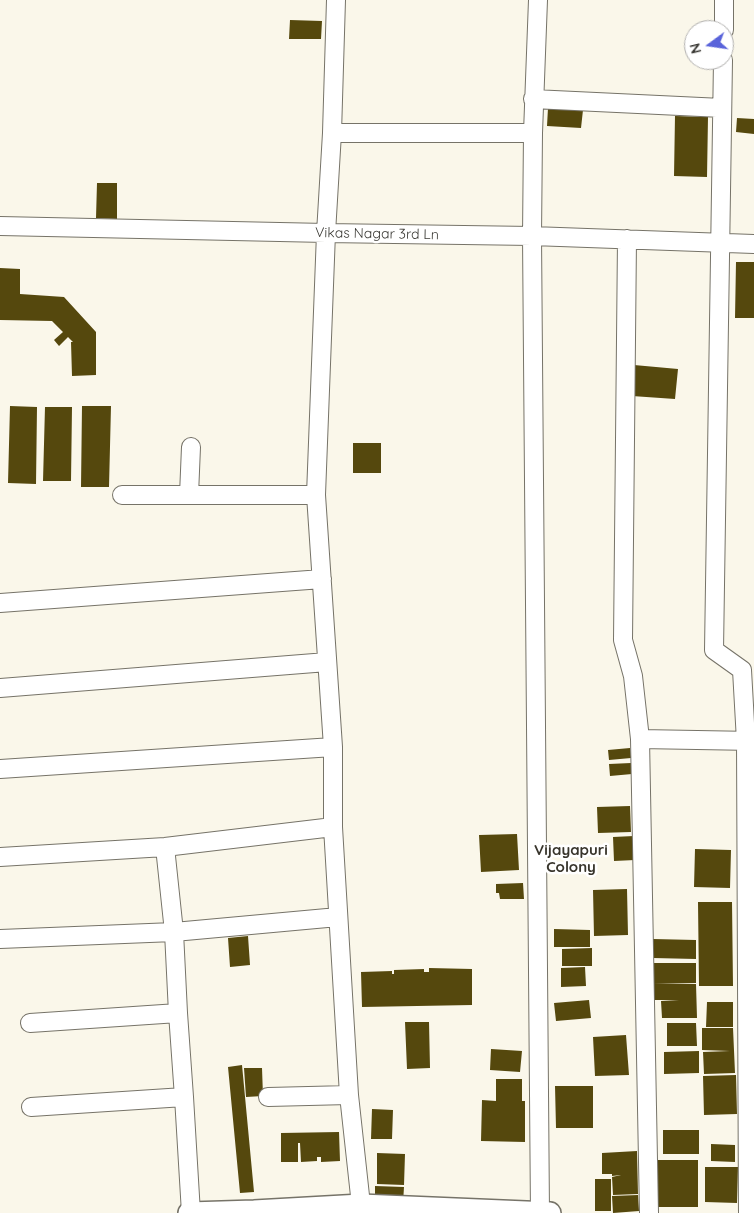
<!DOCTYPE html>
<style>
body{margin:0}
#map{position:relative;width:754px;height:1213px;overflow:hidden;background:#faf7ea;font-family:Quicksand,sans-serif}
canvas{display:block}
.north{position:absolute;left:684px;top:20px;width:50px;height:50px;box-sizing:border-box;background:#fff;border:1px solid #b1b0ae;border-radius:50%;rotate:256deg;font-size:14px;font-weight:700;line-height:20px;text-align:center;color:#3b3a35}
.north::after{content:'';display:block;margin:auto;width:18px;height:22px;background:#5963da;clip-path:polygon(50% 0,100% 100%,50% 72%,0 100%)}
</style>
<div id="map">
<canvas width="754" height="1213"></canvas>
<div class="north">N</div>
</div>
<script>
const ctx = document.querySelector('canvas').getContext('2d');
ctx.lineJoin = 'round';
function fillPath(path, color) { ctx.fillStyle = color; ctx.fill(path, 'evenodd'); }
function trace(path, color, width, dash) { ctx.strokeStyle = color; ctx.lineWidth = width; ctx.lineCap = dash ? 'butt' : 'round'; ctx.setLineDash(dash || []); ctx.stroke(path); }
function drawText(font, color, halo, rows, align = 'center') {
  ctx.font = font + ' Quicksand,sans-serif'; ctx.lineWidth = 5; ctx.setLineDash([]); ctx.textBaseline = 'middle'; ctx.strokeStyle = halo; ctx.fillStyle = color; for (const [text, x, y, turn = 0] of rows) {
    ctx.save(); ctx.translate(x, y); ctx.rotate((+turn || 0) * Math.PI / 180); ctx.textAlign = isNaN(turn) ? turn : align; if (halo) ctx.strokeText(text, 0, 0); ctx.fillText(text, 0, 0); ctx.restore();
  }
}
const building = new Path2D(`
 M290,20l32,1 -1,18h-32z
 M548,108l35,2 -2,18 -34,-2z
 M675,116l33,1 -1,60 -33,-1z
 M737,118l17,1v15l-18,-2z
 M97,183h20v36l-21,-1z
 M736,262h18v56h-19z
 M0,268l20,1v25l44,3 32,35v43l-24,1 -1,-34h2l-5,-5 -9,9 -5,-6 9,-8 -11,-11 -52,-1z
 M634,365l44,4 -3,30 -43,-3z
 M10,406l27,1 -1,77 -28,-1z
 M82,406h29l-2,81h-28z
 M45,407h27l-1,74h-28z
 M353,443h28v30h-28z
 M630,748l1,10 -22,2 -1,-10z
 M631,763l1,11 -22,2 -1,-12z
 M630,806l1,26 -33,1 -1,-26z
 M517,834l2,36 -38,2 -2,-37z
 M634,836l1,24 -21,1 -1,-24z
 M695,849l36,1 -1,38 -36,-1z
 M523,883l1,16h-24l-1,-6h-3v-9z
 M627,889l1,46 -34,1 -1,-46z
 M698,902h34l1,84h-34z
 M554,929l36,1v17h-36z
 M248,936l2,29 -20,2 -2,-29z
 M653,939l43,1v19l-43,-1z
 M592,948v18h-30v-17z
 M654,963h42v20h-42z
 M585,967l1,19 -25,1v-19z
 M429,968l43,1v36l-110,2 -1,-35 31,-1v3h2v-4l30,-1v3h5z
 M654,983l42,1 1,34h-35l-1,-17 18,-1h-25z
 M589,1000l2,18 -35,3 -2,-18z
 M707,1002h26v25h-27z
 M405,1022h24l1,46 -23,1z
 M667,1023h29l1,23h-30z
 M702,1028h31l2,45 -31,1 -1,-22 27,-1 -28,-1z
 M626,1035l3,40 -34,1 -2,-39z
 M491,1049l31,2 -2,21 -30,-2z
 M699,1051v22l-35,1v-22z
 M242,1065l12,127 -14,1 -12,-126z
 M244,1068h18l1,28 -17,1z
 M736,1075l1,39 -33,1 -1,-39z
 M496,1079h26v22h3v41l-44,-1 1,-41 14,1z
 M555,1086h38v42h-37z
 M372,1109l21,1 -1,29h-21z
 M663,1130h36v24h-36z
 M339,1132l1,29 -19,1v-5h-4v4l-16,1 -1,-19h-2v19h-17v-29z
 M711,1144l24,1v17l-24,-1z
 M637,1151l1,43 -25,1 -1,-18 9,-2 -9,1v-2h-10v-21z
 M377,1153l28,1 -1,31 -27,-1z
 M657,1160h41v47h-40z
 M705,1167h33l-1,36 -32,-1z
 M595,1179h16v32h-16z
 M375,1186l29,1 -1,16 -28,-1z
 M638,1195l1,16 -26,2 -1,-17z`);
const minor = new Path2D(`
 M336,0l-4,133 -6,100 -10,262 17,252v80l16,268 12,110
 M538,0l-5,133 -1,103 8,977
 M724,30v-30
 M723,60l-9,590 28,20 4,71 2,472
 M533,99l189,9
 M332,133h201
 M0,226l326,7 206,3 222,8
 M627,239l-4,401 10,36 7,63 9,474
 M122,495h194
 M189,495l2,-48
 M0,603l322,-24
 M0,688l327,-26
 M640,739l114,2
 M0,769l333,-22
 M165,847l9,85 4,81 6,84 7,116
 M0,857l165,-10 168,-20
 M0,939l174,-7 164,-15
 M30,1023l148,-10
 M268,1097l81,-2
 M31,1107l153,-10`);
const major = new Path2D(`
 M189,1213l65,-2 107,-6 189,8`);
const streetNames = [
 ["Vikas Nagar 3rd Ln",377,234,1]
];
const neighbourhoodNames = [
 ["Vijayapuri",571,850],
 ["Colony",571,867]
];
fillPath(building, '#55480d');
trace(minor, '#767368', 20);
trace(major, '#767368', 24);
trace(minor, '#fff', 18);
trace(major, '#fff', 21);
drawText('14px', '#3b3a35', '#fff', streetNames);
drawText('bold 15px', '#38352c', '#fff', neighbourhoodNames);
</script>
